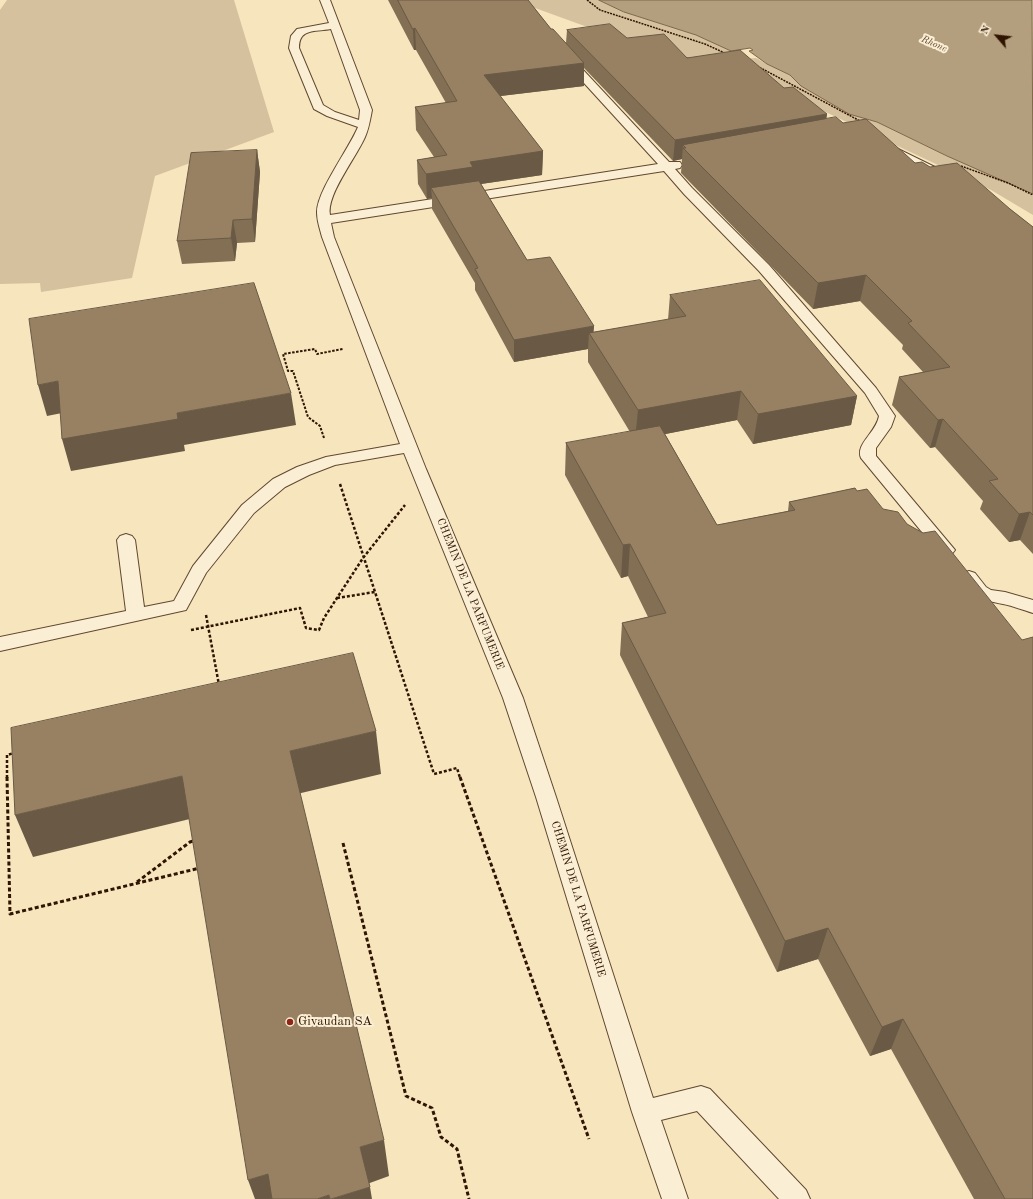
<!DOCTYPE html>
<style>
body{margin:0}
#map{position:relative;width:1033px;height:1199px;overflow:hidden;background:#f7e5bd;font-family:"Old Standard TT",serif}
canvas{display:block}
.north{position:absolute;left:977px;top:16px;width:40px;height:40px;-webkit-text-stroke:3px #faeed4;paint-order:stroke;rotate:298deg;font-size:11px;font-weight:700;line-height:16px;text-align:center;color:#2f1400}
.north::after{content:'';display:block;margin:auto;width:14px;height:18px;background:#2f1400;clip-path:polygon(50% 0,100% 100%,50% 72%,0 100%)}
</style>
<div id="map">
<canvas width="1033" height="1199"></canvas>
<div class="north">N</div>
</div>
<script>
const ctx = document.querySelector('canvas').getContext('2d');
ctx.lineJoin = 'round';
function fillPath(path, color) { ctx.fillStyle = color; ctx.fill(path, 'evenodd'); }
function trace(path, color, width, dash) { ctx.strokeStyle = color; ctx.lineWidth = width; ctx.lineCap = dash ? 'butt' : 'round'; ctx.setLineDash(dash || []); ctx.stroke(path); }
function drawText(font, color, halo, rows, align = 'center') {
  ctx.font = font + ' "Old Standard TT",serif'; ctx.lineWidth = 4; ctx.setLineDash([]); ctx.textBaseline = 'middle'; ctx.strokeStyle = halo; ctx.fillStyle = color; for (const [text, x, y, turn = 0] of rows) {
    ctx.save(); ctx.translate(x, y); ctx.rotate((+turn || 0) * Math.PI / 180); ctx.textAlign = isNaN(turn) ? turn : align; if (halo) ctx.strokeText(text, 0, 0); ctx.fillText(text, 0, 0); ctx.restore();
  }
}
const green = new Path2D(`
 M7,0h227l40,132 -119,44 -23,102 -91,14 -1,-9 -40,1v-274z
 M513,0h86l25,12 72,23 35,16 10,8 15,-1 11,6 23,11 11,11 48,28 28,8 70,34 62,27 -1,1 25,11v20l-42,-25 -210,-99 -46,-24 -76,-14z`);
const water = new Path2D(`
 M599,0h433l1,194 -86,-38 -70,-34 -28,-8 -48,-28 -11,-11 -23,-11 -18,-13 4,-1 -3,-2 -19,3 -35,-16 -72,-23z`);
const pathFar3 = new Path2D(`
 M587,0l13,10 105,34 22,10
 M757,66l103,55
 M961,166l47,17 25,12`);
const pathFar2 = new Path2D(`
 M324,438l-4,-12 -12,-9 -15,-46h-5l-5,-17 32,-5 2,5 26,-5`);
const pathFar1 = new Path2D(`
 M340,484l94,290 23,-6 3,10
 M337,598l38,-6
 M206,615l13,70
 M191,630l109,-22 6,20 13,2 5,-12 39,-60 42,-53
 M7,778v-23l7,-2`);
const path = new Path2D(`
 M7,777l3,137 190,-46
 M460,777l129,362
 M343,843l63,253 26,12 9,29 16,12 12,50
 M137,882l53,-40 6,-2`);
const service = new Path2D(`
 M320,0h10l42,110c-2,10 -3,18 -7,27 -8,19 -39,58 -35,78l328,-51 -95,-104 5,-3 4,1 97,104h11l2,3 -2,3 -5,1 17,19 77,77 107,123 19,28 -4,11 -15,21v8l79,94 -3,4 -6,2 -6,-2 -79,-96c-6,-14 15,-25 18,-42l-14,-23 -106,-122 -75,-77 -20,-23 -333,52 3,14 92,232 97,229 33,99 97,301 48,-12 9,3 96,101 4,9h-31l-82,-88 -36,9 27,79h-26l-30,-87 -96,-315 -33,-99 -99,-245 -69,12 -26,10 -24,12 -31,26 -48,60 -20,37 -186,41v-14l126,-26 -9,-71 3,-4 6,-2 6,2 3,4 9,67 30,-6 19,-35 49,-61 31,-26 24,-12 29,-10 74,-13 -78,-207c-2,-8 -5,-16 -5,-24 -1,-21 32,-64 41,-86l-31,-11 -13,-7 -25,-61 2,-12 6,-7 32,-6zM331,29l29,81 -1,10 -24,-8 -12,-7 -24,-57c0,-20 16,-16 32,-19z
 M890,145l53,26 2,3 -2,3h-8l-49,-27 -2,-2 2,-2z
 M969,571l6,2 11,14 5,3 14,2 28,8v13c-10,-3 -20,-7 -30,-9 -24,-5 -29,-4 -43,-27l3,-4z`);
const wall = new Path2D(`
 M388,0h140l23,29 15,14 1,-13 60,8 157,50 43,26 -1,5 17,4 72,40 15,4 80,42 23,18v327l-13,-14 -11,2 -29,-33 3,-8 -48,-54 -5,1 -38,-43 7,-28 24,-5 -21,-23 1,-4 -43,-44 -47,8 -132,-136 1,-14 -9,2 -89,-93v18l-84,10 43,55 -1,24 -61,9 46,76 67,66 -1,6 75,-12 2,-25 187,101 -6,29 -98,19 -16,-24 -72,14 52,91 71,-14 1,-9 66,-14 178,711h-59l-83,-150 -21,7 -52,-97 -41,13 -157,-317 2,-32 26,-6 -20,-41 -7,2 -56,-103 1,-32 64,-11 -42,-70v-13l-74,13 -39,-72v-7l-43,-74v-11l-5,1 -9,-15 -1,-24 17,-3 -18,-27 -1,-23 31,-4 -30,-53h-2z
 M257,150l3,22 -5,70 -18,1 -2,18 -53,3 -5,-23z`);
const shadedWall = new Path2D(`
 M415,28l1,22h-2l-1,-21z
 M584,63v23l-100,12v-23z
 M827,114l-3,20 -138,14 -3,-3 -1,14 -9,2 2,-21z
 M257,150l3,22 -5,70 -3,-23z
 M543,151l-1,24 -68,10 -43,3 1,10 -5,1 -1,-25 44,-12z
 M233,220l4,23 -2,18 -4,-23z
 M866,275l-6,26 -47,8 5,-26z
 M594,326l-1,14 -4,-7 -1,16 -74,13v-22z
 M58,381l9,31 -20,4 -9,-31z
 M741,391l-4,29 -102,20 3,-30z
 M291,393l5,32 -112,20 1,6 -114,20 -9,-32 115,-26z
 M857,396l-6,29 -98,19 5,-30z
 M943,419l-8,28 -5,1 8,-28z
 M1030,512l-10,28 -11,2 10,-28z
 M630,544l-2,32 -7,2 2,-33z
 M376,731l5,43 -84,20 -7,-43z
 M182,776l12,42 -161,39 -18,-42z
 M828,928l-10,31 -41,13 8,-31z
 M903,1019l-12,30 -21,7 12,-29z
 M384,1140l5,36 -22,8 -7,-37z
 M268,1174l8,25h-21l-7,-19z
 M370,1187l2,12h-41z
 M329,1195l1,4h-13z`);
const building = new Path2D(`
 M398,0h130l23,29h2l31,34 -100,12 59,76 -73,11 3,5 -47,7 -9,-14 30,-5 -32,-48 42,-6 -42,-73 -2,1z
 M610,24l17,14 37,-4 23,24 53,-8 44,38 9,-1 34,27 -152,26 -108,-110z
 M836,117l7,6 23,-4 49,44 7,-1 8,5 27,-4 53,46 23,18v288l-3,-3 -11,2 -30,-33 9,-2 -55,-60 -5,1 -39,-43 51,-10 -42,-44 4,-2 -46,-46 -48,8 -135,-135h3l-3,-3z
 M257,150l-5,69 -19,1 -2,18 -54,3 14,-88z
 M479,181l48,79 23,-3 44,69 -80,14 -39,-71 3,-1 -47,-80z
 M760,280l97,116 -99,18 -17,-23 -103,19 -49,-77 97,-17 -16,-21z
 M254,283l37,110 -114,20 1,6 -116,20 -4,-58 -20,4 -9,-66z
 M660,426l57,99 78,-15 -6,-8 66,-14 2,3 10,-2 16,20 15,3 9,12 16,9 12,-2 87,109 11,-3v562h-28l-102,-180 -21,8 -54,-99 -43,13 -163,-318 44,-10 -36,-69 -7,1 -57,-102z
 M353,653l23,78 -86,20 94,389 -24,7 10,40 -39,12h-1l-1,-4 -12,4h-45l-4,-25 -20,6 -66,-404 -167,39 -4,-87z`);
const markers = [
 [290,1022,4,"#8f2418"]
];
const farWaternames = [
 ["Rhone",934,44,24]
];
const streetNames = [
 ["CHEMIN DE LA PARFUMERIE",470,594,68],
 ["CHEMIN DE LA PARFUMERIE",578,899,73]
];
const nearPoinames = [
 ["Givaudan SA",298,1022]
];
fillPath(green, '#d5c19d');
fillPath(water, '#b39e7d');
trace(water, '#7e674b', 1);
trace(service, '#61482f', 2);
trace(pathFar3, '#2f1400', 1.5, [2, 1]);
trace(pathFar2, '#2f1400', 2, [2.5, 1.5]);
trace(pathFar1, '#2f1400', 2.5, [3, 2]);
trace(path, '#2f1400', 3, [4, 2.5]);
fillPath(service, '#faeed4');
fillPath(wall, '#826f54');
fillPath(shadedWall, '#6a5a45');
fillPath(building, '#978162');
trace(building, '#6a5a45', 1);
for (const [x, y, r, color] of markers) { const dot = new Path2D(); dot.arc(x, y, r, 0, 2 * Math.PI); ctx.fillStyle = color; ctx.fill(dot); trace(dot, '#faeed4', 1.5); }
drawText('italic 10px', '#644b32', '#faeed4', farWaternames);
drawText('11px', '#2f1400', '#faeed4', streetNames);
drawText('13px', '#2f1400', '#faeed4', nearPoinames, 'left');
</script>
